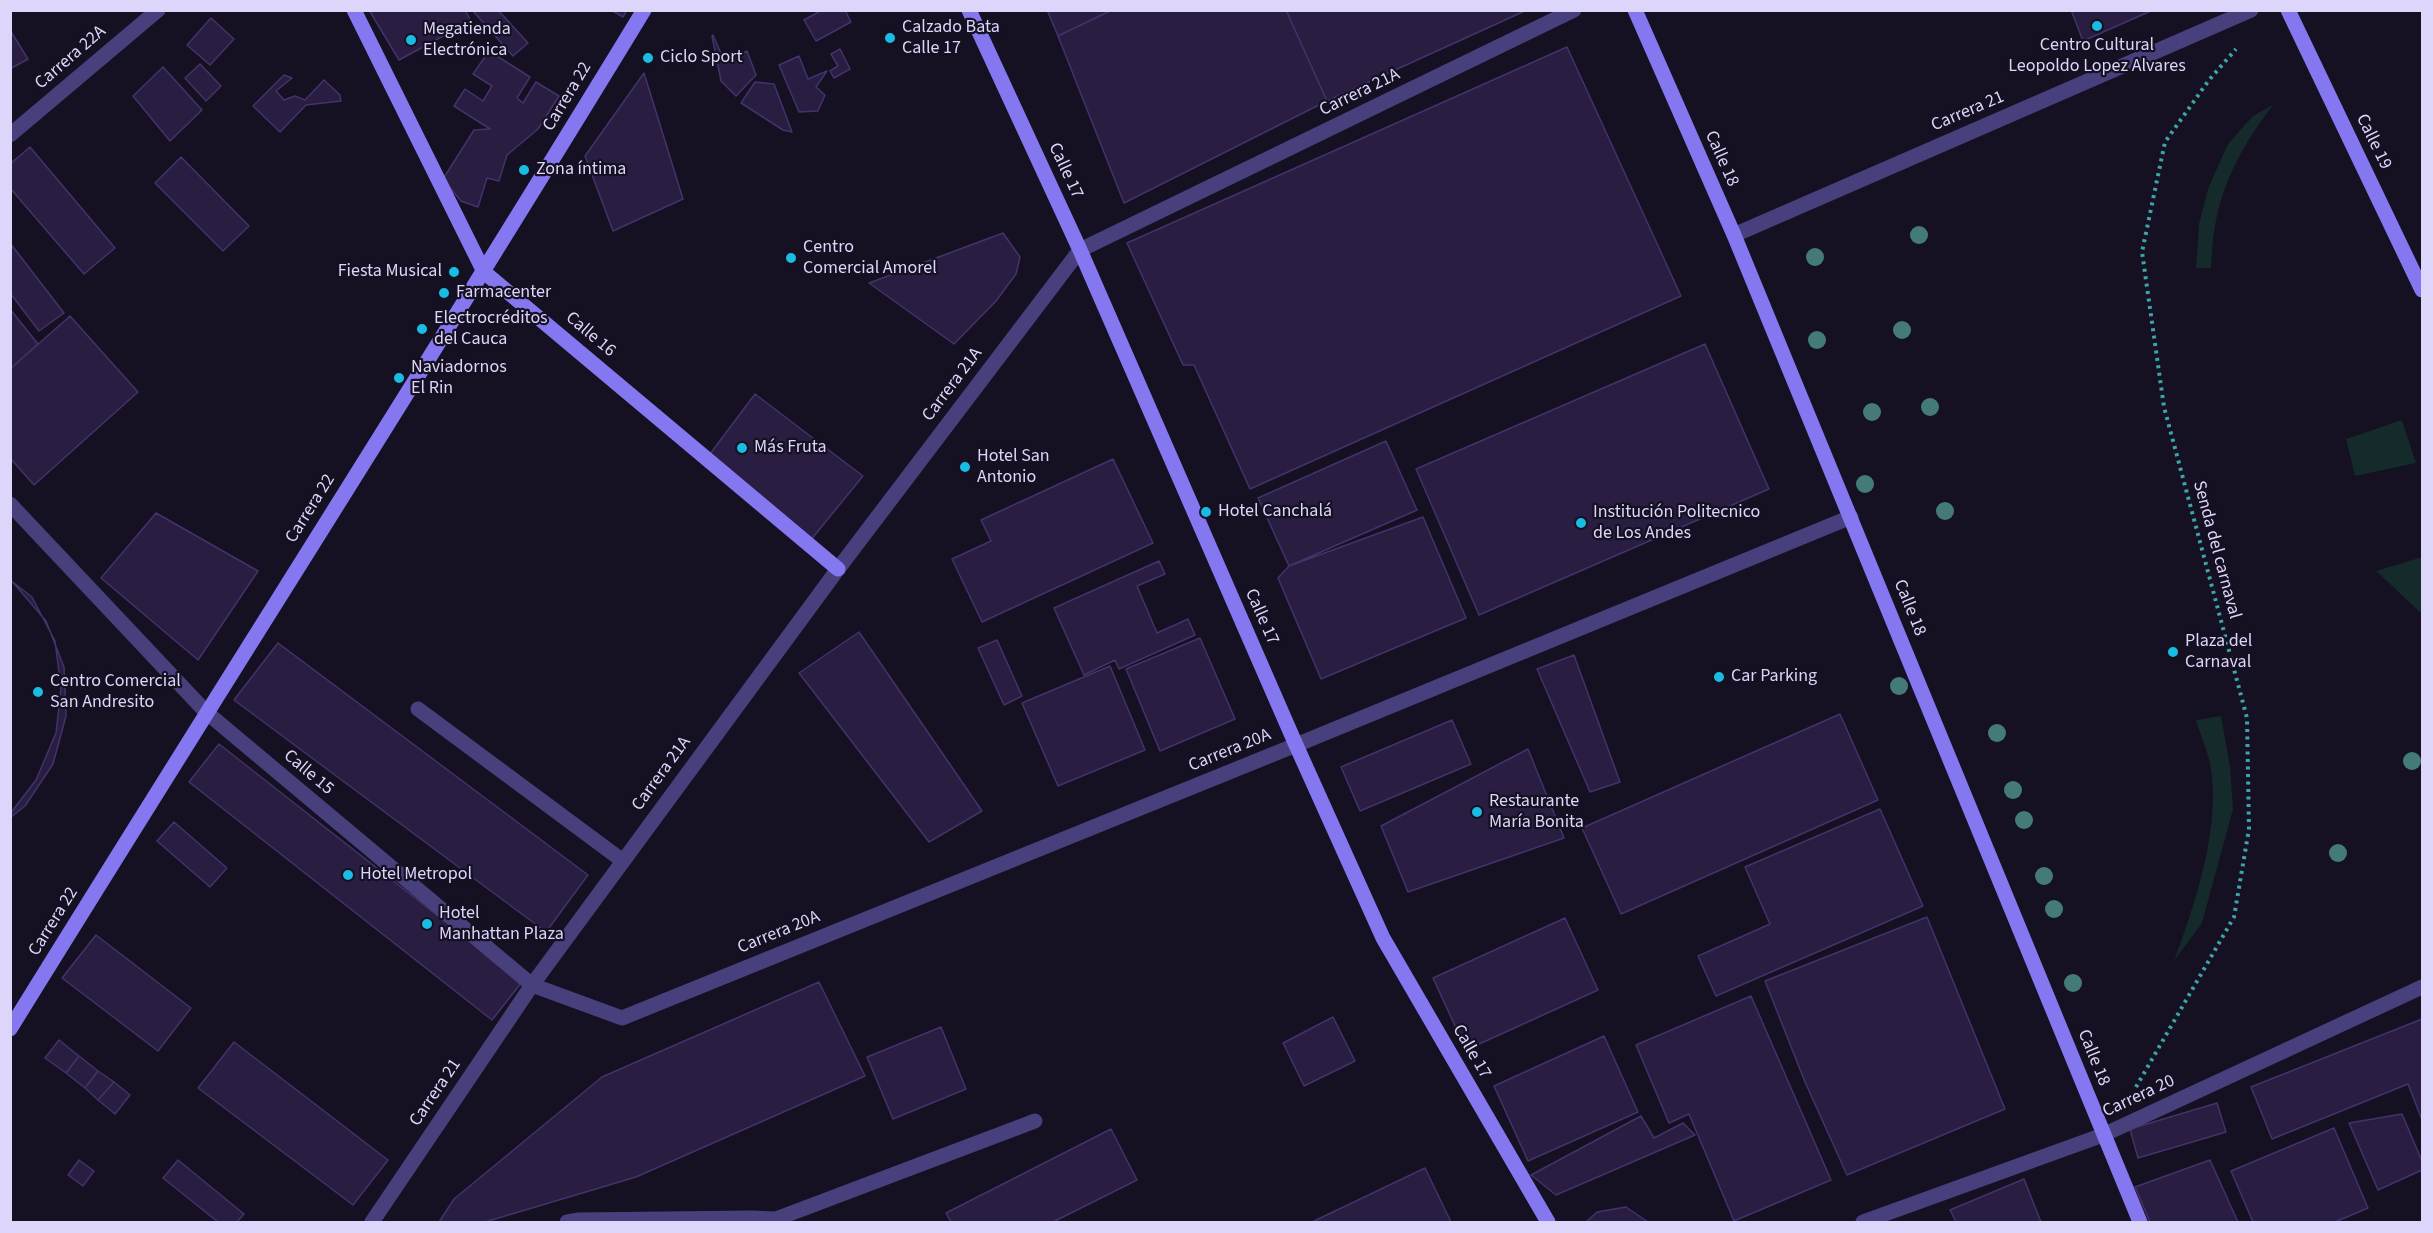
<!DOCTYPE html>
<meta charset="utf-8">
<style>
body{margin:0}
#map{position:relative;width:2433px;height:1233px;overflow:hidden;background:#151022;font-family:"Source Sans 3",sans-serif}
canvas{display:block}
.frame{position:absolute;inset:0;border:12px solid #ddd6fa;pointer-events:none}
</style>
<div id="map">
<canvas width="2433" height="1233"></canvas>
<div class="frame"></div>
</div>
<script>
const ctx = document.querySelector('canvas').getContext('2d');
ctx.lineJoin = 'round';
function fillPath(path, color) { ctx.fillStyle = color; ctx.fill(path, 'evenodd'); }
function trace(path, color, width, dash) { ctx.strokeStyle = color; ctx.lineWidth = width; ctx.lineCap = dash ? 'butt' : 'round'; ctx.setLineDash(dash || []); ctx.stroke(path); }
function drawText(font, color, halo, rows, align = 'center') {
  ctx.font = font + ' "Source Sans 3",sans-serif'; ctx.lineWidth = 4.5; ctx.setLineDash([]); ctx.textBaseline = 'middle'; ctx.strokeStyle = halo; ctx.fillStyle = color; for (const [text, x, y, turn = 0] of rows) {
    ctx.save(); ctx.translate(x, y); ctx.rotate((+turn || 0) * Math.PI / 180); ctx.textAlign = isNaN(turn) ? turn : align; if (halo) ctx.strokeText(text, 0, 0); ctx.fillText(text, 0, 0); ctx.restore();
  }
}
const green = new Path2D(`
 M2274,104c-29,37 -51,76 -59,122 -3,14 -3,28 -4,42h-15l3,-44 10,-38 19,-42 25,-28z
 M2402,420l14,43 -61,13 -9,-37z
 M2422,557v57l-46,-43z
 M2221,716l9,50 3,43 -31,114 -28,38c21,-57 48,-137 36,-197 -3,-15 -10,-30 -14,-44z`);
const building = new Path2D(`
 M369,10h96l6,11 -72,39z
 M472,10h26l30,33 -15,13z
 M611,10h16l-4,7z
 M822,10h23l6,12 -35,19 -12,-21z
 M1047,10h65l-54,26z
 M1112,10h174l41,91 -203,102 -66,-167z
 M1286,10h241l-200,91z
 M2071,10h82l-70,31z
 M211,18l23,21 -24,26 -23,-20z
 M10,30l18,29 -18,10z
 M713,35l11,25 23,-9 9,24 -20,21 -15,-15 -9,-45z
 M1567,47l114,249 -431,193 -56,-124h-11l-56,-122z
 M840,49l10,20 -16,9 -4,-7 8,-5 -7,-12z
 M489,51l41,26 -13,21 6,5 13,-21 23,14 -21,33 -31,26 -8,26 -12,-3 -9,29 -17,-6 -18,-22 31,-49 16,-1 -36,-23 11,-17 18,12 9,-15 -19,-12z
 M799,56l9,23 19,-8 -11,16 9,8 -7,16 -19,1 -20,-47z
 M200,64l21,22 -15,15 -21,-23z
 M163,67l39,43 -32,31 -37,-45z
 M644,73l39,126 -70,32 -28,-75z
 M284,75l8,3 -16,13 8,9 11,-4 10,4 19,-20 16,15 1,6 -35,4 -26,27 -27,-26z
 M755,82l19,2 18,48 -9,-2 -42,-27z
 M30,147l85,101 -31,26 -74,-86v-24z
 M181,157l68,69 -26,25 -68,-68z
 M1003,233l17,24 -4,17 -20,27 -42,43 -85,-61z
 M10,243l54,70 -25,18 -29,-38z
 M10,309l28,35 -28,25z
 M70,316l68,76 -104,93 -24,-27v-89z
 M1705,344l64,145 -290,126 -63,-146z
 M755,394l108,82 -53,65 -100,-87z
 M1386,441l31,69 -128,56 -31,-68z
 M1113,459l40,84 -171,79 -30,-63 39,-18 -10,-21z
 M156,513l102,58 -60,89 -97,-82z
 M1423,517l43,101 -145,61 -43,-101 11,-12z
 M1159,561l6,13 -28,12 20,47 31,-14 7,16 -76,34 -4,-9 -31,15 -30,-67z
 M10,579l36,42 18,46 2,49 -13,48 -28,42 -15,12z
 M10,580l22,17 23,44 6,47 -5,45 -20,47 -26,34z
 M859,632l123,179 -53,31 -130,-169z
 M1200,638l35,81 -75,32 -34,-82z
 M997,640l25,56 -18,9 -26,-57z
 M278,643l310,232 -42,57 -312,-232z
 M1574,655l46,127 -30,10 -53,-123z
 M1110,666l35,84 -87,36 -36,-83z
 M1840,714l38,86 -257,114 -39,-86z
 M1452,720l19,44 -111,47 -19,-44z
 M219,744l303,238 -30,38 -303,-238z
 M1528,749l36,89 -156,54 -27,-66z
 M1880,809l43,97 -207,90 -18,-40 72,-32 -25,-57z
 M174,822l53,46 -17,19 -53,-46z
 M1927,917l78,192 -158,66 -42,-93 -40,-101z
 M1565,918l33,72 -132,60 -33,-72z
 M96,935l95,73 -33,43 -96,-73z
 M819,982l46,94 -229,101 -151,45h-46l15,-23 148,-122z
 M1751,996l80,184 -97,41 -45,-107 -20,9 -33,-78z
 M1333,1017l22,44 -51,25 -21,-43z
 M2422,1019v101l-14,-36 -136,55 -21,-52z
 M941,1027l25,62 -73,30 -26,-62z
 M1604,1036l34,76 -110,49 -34,-75z
 M59,1040l20,16 -13,17 -21,-15z
 M234,1042l154,118 -35,45 -155,-117z
 M79,1056l19,15 -13,17 -19,-15z
 M98,1071l16,11 -16,18 -13,-12z
 M114,1082l16,13 -15,19 -17,-14z
 M2217,1103l9,29 -88,26 -8,-29z
 M2402,1114l20,47v9l-44,20 -29,-67z
 M1641,1116l13,22 29,-15 12,12 -139,60 -25,-20z
 M2334,1128l34,80 -33,14h-82l-22,-51z
 M1111,1129l26,51 -84,42h-102l-5,-9z
 M79,1160l15,11 -11,15 -15,-11z
 M178,1160l66,54 -7,8h-19l-55,-44z
 M2210,1160l28,62h-88l-15,-35z
 M1425,1168l26,54h-139z
 M2024,1179l17,43h-85l-6,-12z
 M1626,1207l22,15h-62l11,-10z`);
const path = new Path2D(`
 M2136,1087l98,-170 15,-88 -2,-111 -83,-311 -22,-155 23,-110 44,-62 27,-31`);
const lane = new Path2D(`
 M418,709l205,152
 M776,1219l259,-98
 M567,1222l12,-2 172,-2 25,1 3,3`);
const street = new Path2D(`
 M10,135l148,-125
 M1734,235l517,-225
 M10,504l196,208 326,273 90,33 674,-273 555,-228
 M372,1222l160,-237 306,-416 242,-319 494,-240
 M1863,1222l240,-87 319,-148`);
const secondary = new Path2D(`
 M354,10l130,262 354,297
 M969,10l111,240 216,495 87,193 165,284
 M1635,10l99,225 406,987
 M2288,10l134,280
 M10,1029c210,-340 426,-677 634,-1019`);
const trees = [
 [1919,235],
 [1815,257],
 [1902,330],
 [1817,340],
 [1930,407],
 [1872,412],
 [1865,484],
 [1945,511],
 [1899,686],
 [1997,733],
 [2412,761],
 [2013,790],
 [2024,820],
 [2338,853],
 [2044,876],
 [2054,909],
 [2073,983]
];
const markers = [
 [2097,26,6,"#19bce3"],
 [890,38,6,"#19bce3"],
 [411,40,6,"#19bce3"],
 [648,58,6,"#19bce3"],
 [524,170,6,"#19bce3"],
 [791,258,6,"#19bce3"],
 [454,272,6,"#19bce3"],
 [444,293,6,"#19bce3"],
 [422,329,6,"#19bce3"],
 [399,378,6,"#19bce3"],
 [742,448,6,"#19bce3"],
 [965,467,6,"#19bce3"],
 [1206,512,6,"#19bce3"],
 [1581,523,6,"#19bce3"],
 [2173,652,6,"#19bce3"],
 [1719,677,6,"#19bce3"],
 [38,692,6,"#19bce3"],
 [1477,812,6,"#19bce3"],
 [348,875,6,"#19bce3"],
 [427,924,6,"#19bce3"]
];
const poiNames = [
 ["Calzado Bata",902,28],
 ["Calle 17",902,49],
 ["Megatienda",423,30],
 ["Electrónica",423,51],
 ["Centro Cultural",2097,46,"center"],
 ["Leopoldo Lopez Alvares",2097,67,"center"],
 ["Ciclo Sport",660,58],
 ["Zona íntima",536,170],
 ["Centro",803,248],
 ["Comercial Amorel",803,269],
 ["Fiesta Musical",442,272,"right"],
 ["Farmacenter",456,293],
 ["Electrocréditos",434,319],
 ["del Cauca",434,340],
 ["Naviadornos",411,368],
 ["El Rin",411,389],
 ["Más Fruta",754,448],
 ["Hotel San",977,457],
 ["Antonio",977,478],
 ["Hotel Canchalá",1218,512],
 ["Institución Politecnico",1593,513],
 ["de Los Andes",1593,534],
 ["Plaza del",2185,642],
 ["Carnaval",2185,663],
 ["Car Parking",1731,677],
 ["Centro Comercial",50,682],
 ["San Andresito",50,703],
 ["Restaurante",1489,802],
 ["María Bonita",1489,823],
 ["Hotel Metropol",360,875],
 ["Hotel",439,914],
 ["Manhattan Plaza",439,935]
];
const streetNames = [
 ["Carrera 22A",71,58,-41],
 ["Carrera 21A",1360,93,-26],
 ["Carrera 22",568,97,-59],
 ["Carrera 21",1968,112,-23],
 ["Calle 19",2373,142,64],
 ["Calle 18",1721,159,66],
 ["Calle 17",1065,171,65],
 ["Calle 16",590,335,40],
 ["Carrera 21A",953,385,-53],
 ["Carrera 22",311,509,-58],
 ["Senda del carnaval",2216,550,75],
 ["Calle 18",1909,608,68],
 ["Calle 17",1261,617,66],
 ["Carrera 20A",1230,751,-22],
 ["Calle 15",308,773,40],
 ["Carrera 21A",662,774,-54],
 ["Carrera 22",54,922,-58],
 ["Carrera 20A",779,933,-22],
 ["Calle 17",1471,1052,60],
 ["Calle 18",2093,1058,68],
 ["Carrera 21",436,1093,-56],
 ["Carrera 20",2139,1097,-25]
];
fillPath(green, '#142a2b');
fillPath(building, '#291e41');
trace(building, '#43336a', 1.5);
trace(path, '#3ca5a8', 4, [3, 4.5]);
trace(lane, '#48407c', 15);
trace(street, '#48407c', 15);
trace(secondary, '#8577f0', 15);
ctx.fillStyle = '#447b7a';
for (const [x, y] of trees) { ctx.beginPath(); ctx.arc(x, y, 9, 0, 2 * Math.PI); ctx.fill(); }
for (const [x, y, r, color] of markers) { const dot = new Path2D(); dot.arc(x, y, r, 0, 2 * Math.PI); ctx.fillStyle = color; ctx.fill(dot); trace(dot, '#151022', 2); }
drawText('18px', '#ddd6fa', '#151022', poiNames, 'left');
drawText('18px', '#ddd6fa', '#151022', streetNames);
</script>
